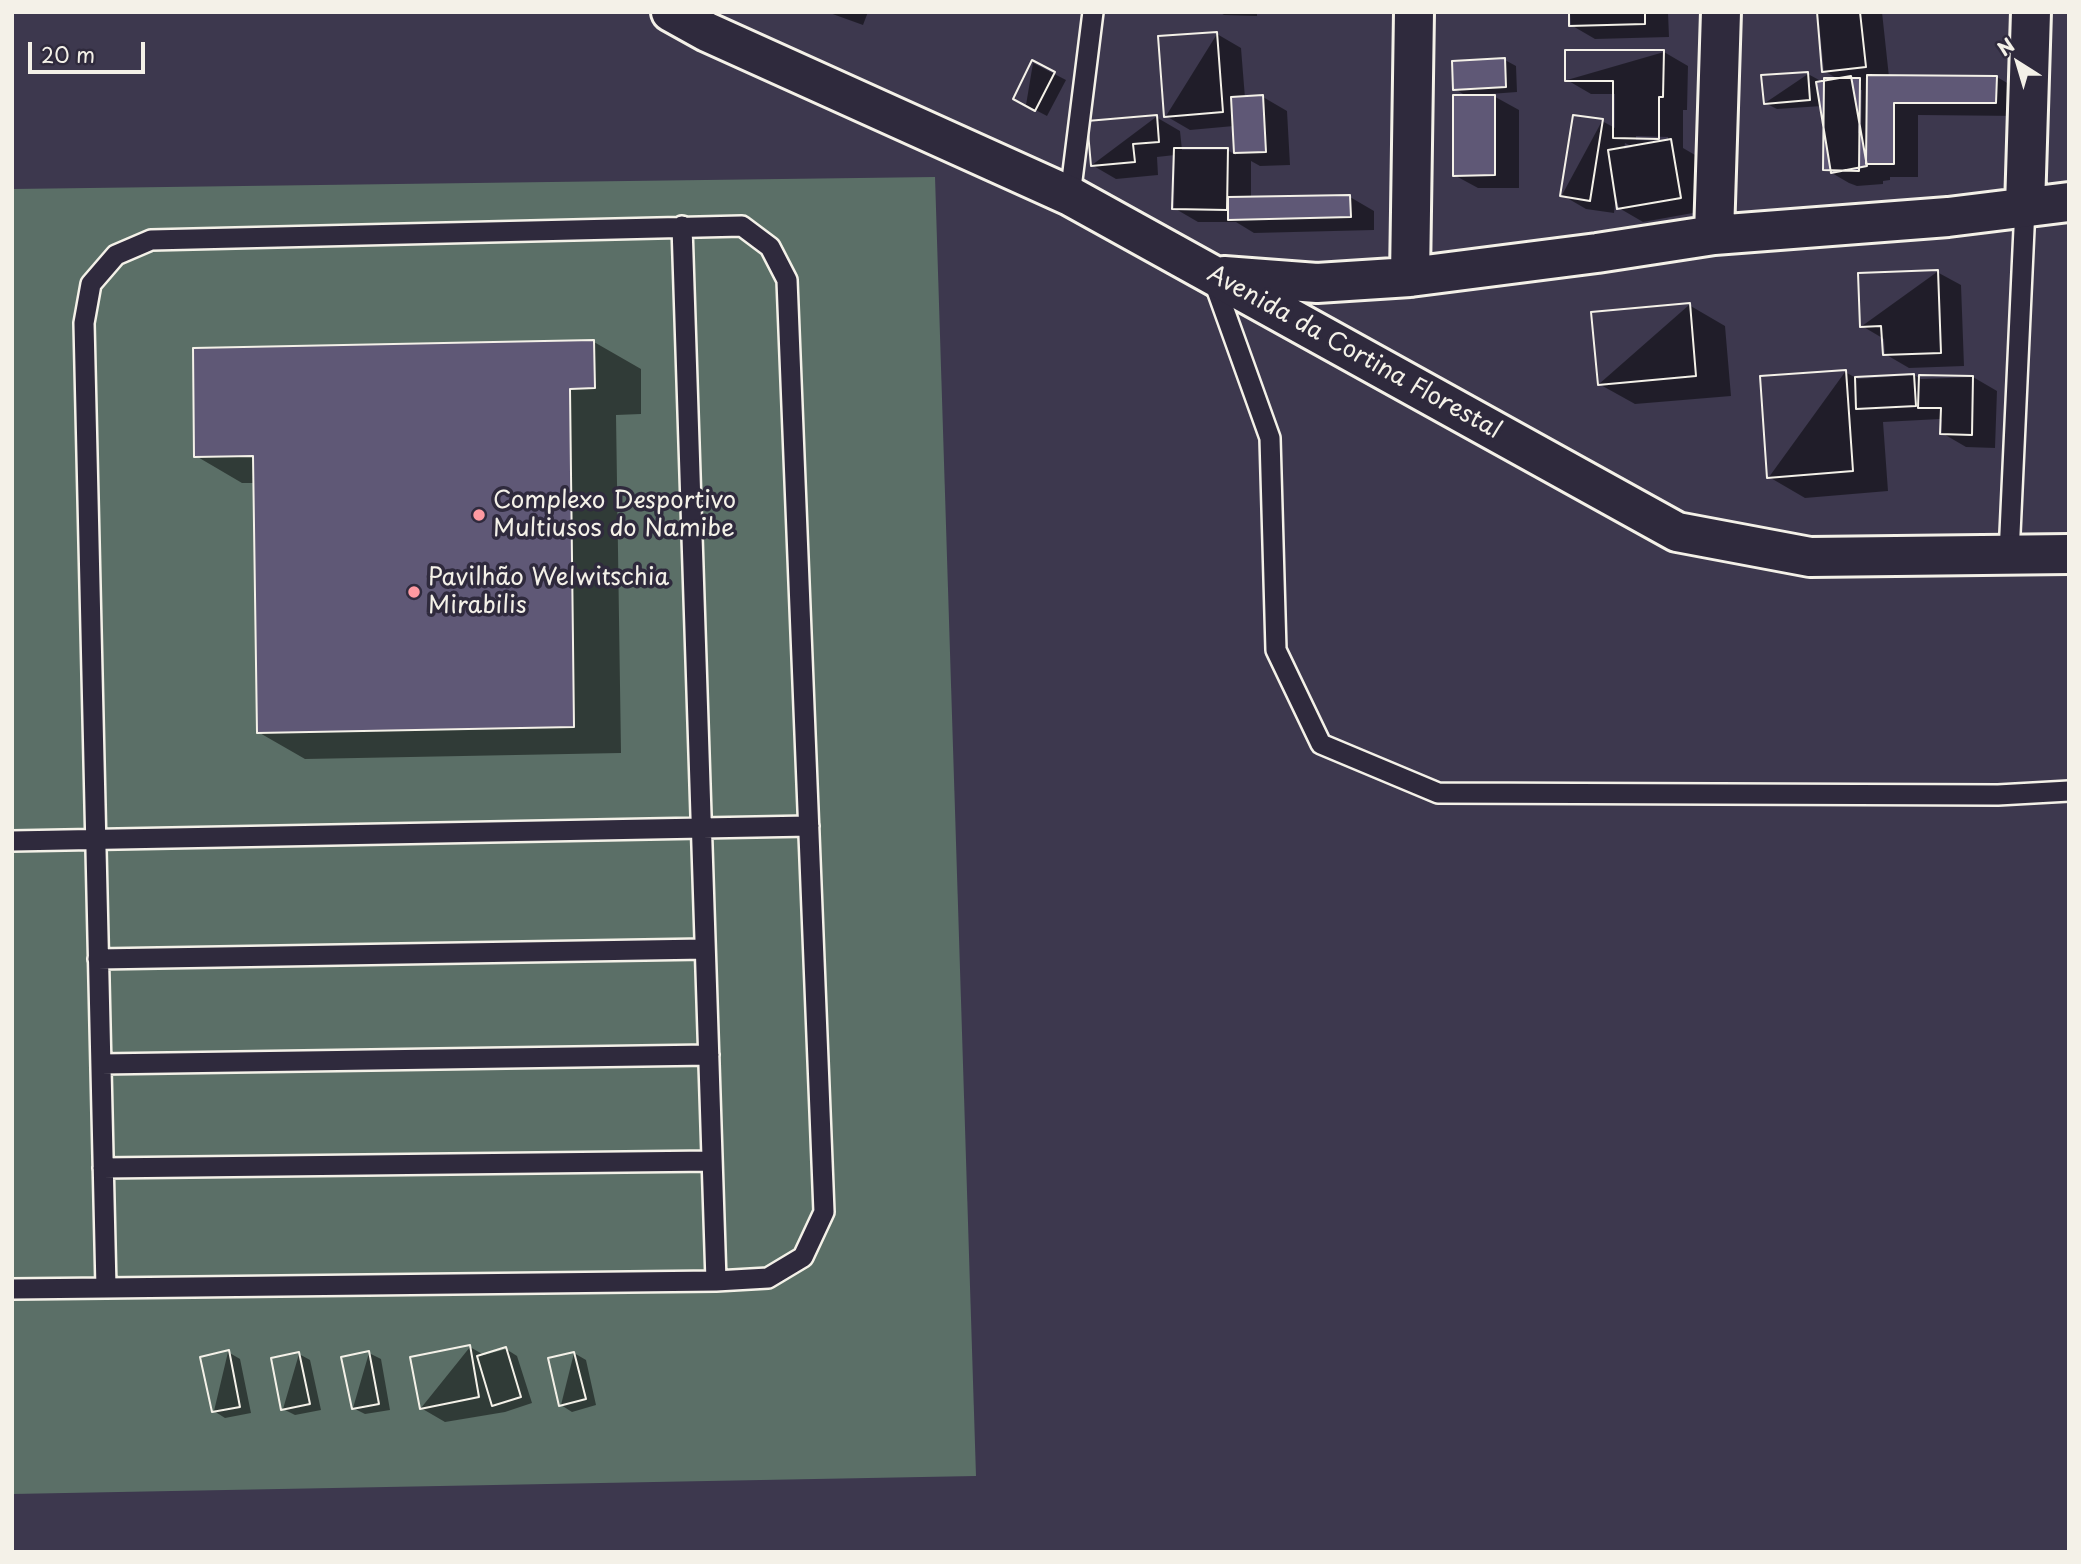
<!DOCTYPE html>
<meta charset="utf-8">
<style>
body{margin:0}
#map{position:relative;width:2081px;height:1564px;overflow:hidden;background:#3d384e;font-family:"Playpen Sans",sans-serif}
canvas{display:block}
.frame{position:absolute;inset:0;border:14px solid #f4f1e8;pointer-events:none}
.north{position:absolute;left:1983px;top:28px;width:70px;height:70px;-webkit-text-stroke:5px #2f2a3d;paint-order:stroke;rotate:323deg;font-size:19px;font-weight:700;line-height:28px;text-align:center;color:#f4f1e8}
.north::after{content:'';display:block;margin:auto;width:24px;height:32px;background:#f4f1e8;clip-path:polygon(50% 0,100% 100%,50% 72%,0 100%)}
.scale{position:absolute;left:28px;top:42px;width:117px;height:32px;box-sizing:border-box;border:4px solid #f4f1e8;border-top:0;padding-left:9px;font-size:21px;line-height:24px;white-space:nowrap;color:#f4f1e8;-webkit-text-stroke:5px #2f2a3d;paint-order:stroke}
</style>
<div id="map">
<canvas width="2081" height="1564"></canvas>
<div class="frame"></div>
<div class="north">N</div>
<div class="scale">20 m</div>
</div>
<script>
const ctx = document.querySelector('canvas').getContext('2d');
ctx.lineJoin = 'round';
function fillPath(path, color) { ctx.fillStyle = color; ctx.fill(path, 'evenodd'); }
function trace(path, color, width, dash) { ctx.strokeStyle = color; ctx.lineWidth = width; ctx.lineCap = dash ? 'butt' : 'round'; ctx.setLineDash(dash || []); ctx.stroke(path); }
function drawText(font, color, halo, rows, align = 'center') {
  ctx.font = font + ' "Playpen Sans",sans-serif'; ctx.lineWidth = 7; ctx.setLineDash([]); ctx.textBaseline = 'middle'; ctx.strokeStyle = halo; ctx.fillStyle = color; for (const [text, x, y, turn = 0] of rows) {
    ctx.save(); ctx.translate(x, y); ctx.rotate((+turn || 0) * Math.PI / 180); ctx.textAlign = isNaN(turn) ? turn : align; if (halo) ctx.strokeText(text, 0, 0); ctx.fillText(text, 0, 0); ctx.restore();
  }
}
const green = new Path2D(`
 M935,177l41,1299 -964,18v-1305z`);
const shadow = new Path2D(`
 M827,12h41l-5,13z
 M1219,12h38v4l-33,-1z
 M1570,12h98l1,25 -74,2 -24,-14z
 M1818,12h64l7,65h108l24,14 -1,25 -102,-1v62h-28v3l-7,1v3l-26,2 -8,-3 -24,-14v-42l-3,-21 -45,3 -12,-6 43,-29 11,6v3l19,-4 -14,-8zM1858,90h4l-1,43h-3z
 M1217,34l24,14 4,50 18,-1 24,14 3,54 -30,1 -9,-5v37l99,-1 24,14v19l-120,3 -18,-11h-38l-24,-14 1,-53 -18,2 1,18 -42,4 -24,-14 64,-48 24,14 2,19h45l9,5 -2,-29 -44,4 -24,-14z
 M1664,52l24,14 -1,44h-4v38l12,7 9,56 -61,11 -24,-14 -3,-12 -2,17 -28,-4 -24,-14 40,-74 13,7v-34h-24l-24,-14zM1636,136l32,1v4l-32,-1zM1625,143l8,4 -9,2z
 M1505,60l11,6 1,26 -27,2 29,16v78h-41l-24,-13 14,-78 -13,-8z
 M1033,63l33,17 -19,36 -21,-11z
 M1937,272l24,13 3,81 -55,2 -24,-14 -1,-15 -22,-13z
 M1689,305l36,21 6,70 -96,8 -36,-20z
 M594,342l47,27v45l-25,1 5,338 -316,6 -47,-27 -3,-249h-13l-46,-27z
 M1845,372l13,7 56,-4 7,4 52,-2 24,14 -2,57 -29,-1 -24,-14v-13l-2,-1 -57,3 5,69 -83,7 -36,-21z
 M470,1347l14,8 22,-6 11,7 15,47 -27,9 -60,10 -24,-14z
 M228,1352l12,7 11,54 -26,5 -11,-7z
 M369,1353l12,6 9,51 -25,4 -12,-6z
 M574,1353l12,7 10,45 -24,7 -11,-7z
 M299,1354l11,6 11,50 -26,5 -12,-6z`);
const building = new Path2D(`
 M1569,12h76v12l-76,2z
 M1569,12h76v12l-76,2z
 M1817,12h43l6,55 -44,5z
 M1817,12h43l6,55 -44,5z
 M1217,32l6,80 -59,5 -6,-81z
 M1217,32l6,80 -59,5 -6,-81z
 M1565,50h99l-1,47h-4v42l-46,-1v-57h-48z
 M1565,50h99l-1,47h-4v42l-46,-1v-57h-48z
 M1505,58l1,29 -53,3 -1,-29z
 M1032,60l23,12 -20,39 -22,-12z
 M1032,60l23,12 -20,39 -22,-12z
 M1808,72l2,28 -46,4 -3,-29z
 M1808,72l2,28 -46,4 -3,-29z
 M1867,75l130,1 -1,27h-102v61h-28z
 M1851,76l16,90 -36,7 -15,-91z
 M1824,78h36l-1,93 -36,-1z
 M1263,95l3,57 -32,1 -3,-56z
 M1453,95h42v80l-42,1z
 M1157,115l2,27 -26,2 2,18 -44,4 -4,-45z
 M1157,115l2,27 -26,2 2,18 -44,4 -4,-45z
 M1573,115l30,4 -13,82 -30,-5z
 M1573,115l30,4 -13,82 -30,-5z
 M1671,139l10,59 -64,11 -9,-59z
 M1671,139l10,59 -64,11 -9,-59z
 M1174,148h54l-1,62 -55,-1z
 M1174,148h54l-1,62 -55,-1z
 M1350,195l1,22 -123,3v-23z
 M1938,270l3,83 -58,2 -2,-29 -21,1 -2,-54z
 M1938,270l3,83 -58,2 -2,-29 -21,1 -2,-54z
 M1690,303l6,73 -98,9 -7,-73z
 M1690,303l6,73 -98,9 -7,-73z
 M594,340l1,48 -25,1 4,338 -317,6 -4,-277 -59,1 -1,-109z
 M1846,370l7,101 -86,7 -7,-102z
 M1846,370l7,101 -86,7 -7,-102z
 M1914,374l2,32 -60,3 -1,-32z
 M1914,374l2,32 -60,3 -1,-32z
 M1919,375l54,1 -1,59 -32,-1 1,-26h-23z
 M1919,375l54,1 -1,59 -32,-1 1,-26h-23z
 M470,1345l9,52 -59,12 -10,-52z
 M470,1345l9,52 -59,12 -10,-52z
 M506,1347l15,50 -29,9 -15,-50z
 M506,1347l15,50 -29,9 -15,-50z
 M229,1350l11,57 -28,5 -12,-55z
 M229,1350l11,57 -28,5 -12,-55z
 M369,1351l10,53 -27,5 -11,-52z
 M369,1351l10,53 -27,5 -11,-52z
 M299,1352l11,52 -29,6 -10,-52z
 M299,1352l11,52 -29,6 -10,-52z
 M574,1352l12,47 -27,7 -11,-48z
 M574,1352l12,47 -27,7 -11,-48z`);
const lane = new Path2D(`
 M1070,196l23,-184
 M682,226l34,1055
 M1213,279l57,159 6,212 45,94 117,49 560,2 71,-4
 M2009,555l16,-348
 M12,841l797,-15
 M98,959l607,-10
 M101,1064l608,-9
 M103,1168l609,-7
 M12,1289l94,-1 610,-7 52,-3 35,-21 21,-45 -37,-932 -17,-33 -28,-21 -591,14 -35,15 -25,29 -7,39 22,965`);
const street = new Path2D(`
 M671,12l36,20 363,164 607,336 133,25 259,-3
 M2025,207l6,-195
 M1714,235l7,-223
 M1224,276l93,7 93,-6 187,-24 117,-18 234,-18 121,-15
 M1410,277l4,-265`);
const markers = [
 [479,515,7,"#ff9aa2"],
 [414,592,7,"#ff9aa2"]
];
const streetNames = [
 ["Avenida da Cortina Florestal",1354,353,29]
];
const poiNames = [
 ["Complexo Desportivo",493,501],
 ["Multiusos do Namibe",493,529],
 ["Pavilhão Welwitschia",428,578],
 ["Mirabilis",428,606]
];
fillPath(green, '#5b6f67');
fillPath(shadow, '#0007');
fillPath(building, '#5f5876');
trace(building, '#f4f1e8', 2);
trace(lane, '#f4f1e8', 24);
trace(street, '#f4f1e8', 44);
trace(lane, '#2f2a3d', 19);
trace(street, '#2f2a3d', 38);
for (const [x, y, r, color] of markers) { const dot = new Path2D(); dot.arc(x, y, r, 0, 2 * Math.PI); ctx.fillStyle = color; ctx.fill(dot); trace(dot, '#2f2a3d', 2.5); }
drawText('24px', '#f4f1e8', '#2f2a3d', streetNames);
drawText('24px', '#f4f1e8', '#2f2a3d', poiNames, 'left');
</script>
